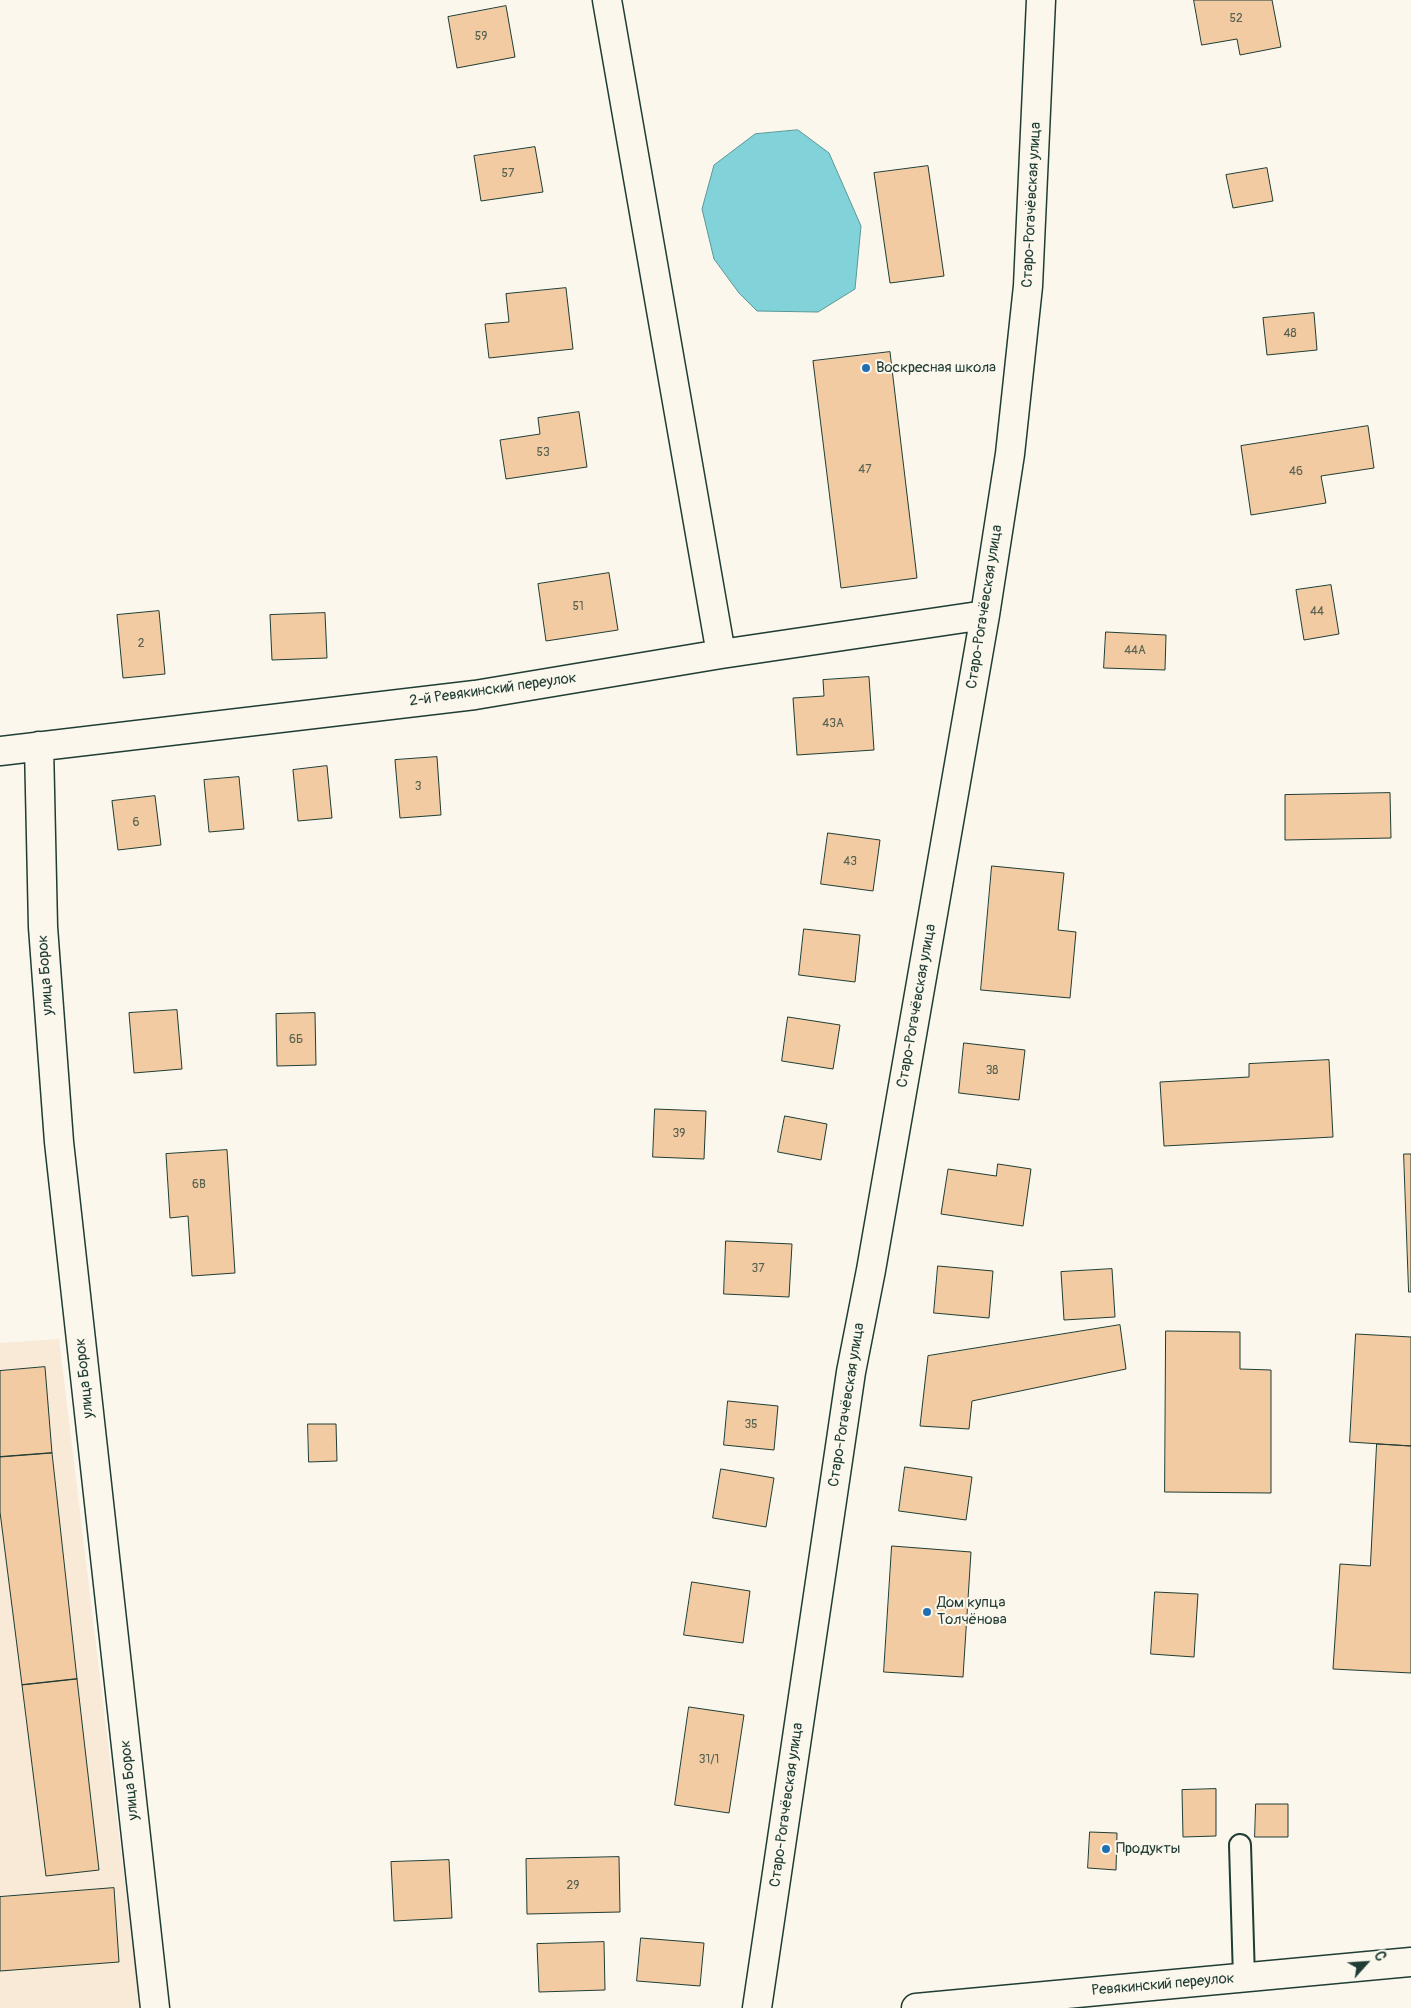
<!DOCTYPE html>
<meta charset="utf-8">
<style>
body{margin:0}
#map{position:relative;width:1411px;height:2008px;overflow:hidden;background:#fbf7ec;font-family:Pangolin,sans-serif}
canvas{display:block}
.north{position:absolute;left:1341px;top:1938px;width:50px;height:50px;-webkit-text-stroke:4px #fbf7ec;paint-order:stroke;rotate:64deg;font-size:14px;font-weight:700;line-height:20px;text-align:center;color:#1f3d34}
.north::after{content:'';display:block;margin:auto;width:18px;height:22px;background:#1f3d34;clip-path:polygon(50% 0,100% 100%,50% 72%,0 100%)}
</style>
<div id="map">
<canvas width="1411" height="2008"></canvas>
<div class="north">С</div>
</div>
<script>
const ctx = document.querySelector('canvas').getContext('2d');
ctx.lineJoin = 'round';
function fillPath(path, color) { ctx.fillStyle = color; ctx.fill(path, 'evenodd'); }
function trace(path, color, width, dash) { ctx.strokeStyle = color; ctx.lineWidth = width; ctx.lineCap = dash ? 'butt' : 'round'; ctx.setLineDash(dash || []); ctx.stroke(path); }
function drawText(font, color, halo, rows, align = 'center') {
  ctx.font = font + ' Pangolin,sans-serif'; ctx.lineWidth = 4; ctx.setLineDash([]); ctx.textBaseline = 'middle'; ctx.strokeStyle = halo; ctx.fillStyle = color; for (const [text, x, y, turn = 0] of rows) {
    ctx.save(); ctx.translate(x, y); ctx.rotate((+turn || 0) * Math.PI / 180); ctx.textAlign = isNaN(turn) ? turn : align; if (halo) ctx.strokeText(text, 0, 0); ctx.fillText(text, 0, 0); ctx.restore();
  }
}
const built = new Path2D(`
 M59,1339l81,669h-140v-665z`);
const water = new Path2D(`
 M798,130l31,23 32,73 -6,63 -37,23 -61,-1 -18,-18 -25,-34 -12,-50 12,-44 41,-31z`);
const building = new Path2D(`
 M1194,0h78l9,47 -41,8 -3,-16 -35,6z
 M506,6l9,51 -58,11 -9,-51z
 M535,147l8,45 -62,9 -7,-45z
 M928,166l16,110 -54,7 -16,-110z
 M1267,168l6,33 -40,7 -7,-33z
 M566,288l7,61 -84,9 -4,-34 24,-2 -3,-28z
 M1314,313l3,37 -50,5 -4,-37z
 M890,352l27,226 -76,10 -28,-227z
 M579,412l8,55 -81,12 -6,-39 40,-6 -2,-16z
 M1368,426l6,42 -53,8 5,27 -75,12 -10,-69z
 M609,573l9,57 -72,11 -8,-57z
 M1331,585l8,49 -35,6 -8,-50z
 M159,611l6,63 -42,4 -6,-63z
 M325,613l2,45 -55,2 -2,-45z
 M1106,632l60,3 -1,35 -61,-2z
 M869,677l5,73 -77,5 -4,-57 31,-2 -1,-16z
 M437,757l4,58 -41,3 -5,-58z
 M327,766l5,52 -34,3 -5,-51z
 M239,777l5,52 -35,3 -5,-52z
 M1390,793l1,45 -106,2v-45z
 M155,796l6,49 -43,5 -6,-49z
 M828,833l52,7 -7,51 -52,-7z
 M992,866l72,7 -6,57 18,2 -6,66 -89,-8z
 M804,929l56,6 -5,47 -56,-7z
 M177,1010l5,59 -48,4 -5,-60z
 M315,1013l1,52 -39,1 -1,-52z
 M788,1017l52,8 -7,44 -51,-8z
 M964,1043l61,7 -6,50 -60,-7z
 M1329,1060l4,77 -169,9 -4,-64 89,-5v-13z
 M655,1109l51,2 -2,48 -51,-2z
 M785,1116l42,8 -6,36 -43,-8z
 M227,1150l8,123 -43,3 -4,-60 -18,2 -4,-64z
 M1404,1154h7v138h-2z
 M998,1164l33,5 -8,57 -82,-12 7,-45 48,7z
 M726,1241l66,3 -3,53 -65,-3z
 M938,1266l55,5 -4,47 -55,-5z
 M1112,1269l3,48 -51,3 -3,-48z
 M1120,1325l6,44 -154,32 -3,28 -49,-3 8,-70z
 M1166,1331l74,1v37l31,1v123l-106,-1z
 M1356,1334l55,3v109l-61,-4z
 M45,1367l7,86 -52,4v-86z
 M728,1401l50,5 -4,44 -50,-5z
 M308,1424h28l1,37 -28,1z
 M1377,1444l34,2v227l-78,-4 7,-105 30,2z
 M52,1453l25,226 -55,6 -22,-173v-55z
 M905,1467l67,10 -6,43 -67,-9z
 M721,1469l53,9 -8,49 -53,-9z
 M892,1546l79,6 -8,125 -79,-5z
 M692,1582l58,9 -7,52 -59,-8z
 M1155,1592l43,2 -4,63 -43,-3z
 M77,1679l22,191 -53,6 -24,-191z
 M689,1707l55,8 -15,98 -54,-8z
 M1216,1789v47l-33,1 -1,-47z
 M1256,1804h32v33h-33z
 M1090,1832l27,1 -1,37 -28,-2z
 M619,1857l1,55 -93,2 -1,-55z
 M449,1860l3,58 -58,3 -3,-59z
 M114,1888l5,74 -119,9v-74z
 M641,1938l63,5 -4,43 -63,-5z
 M604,1942l1,48 -66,2 -2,-48z`);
const service = new Path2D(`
 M1240,1845l4,133`);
const minor = new Path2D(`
 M607,0l114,654
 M39,746l4,181 16,215 96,866
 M0,751l475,-56 246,-41 264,-39
 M757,2008l94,-636 20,-102 114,-655 25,-161 18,-168 13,-286
 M916,2008l495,-46`);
const markers = [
 [866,368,5,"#1f6fb2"],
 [927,1612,5,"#1f6fb2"],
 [1106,1849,5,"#1f6fb2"]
];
const numberNames = [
 ["52",1236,19],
 ["59",481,37],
 ["57",508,174],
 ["48",1290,334],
 ["53",543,453],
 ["47",865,470],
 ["46",1296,472],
 ["51",578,607],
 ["44",1317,612],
 ["2",141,644],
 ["44А",1135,651],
 ["43А",833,724],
 ["3",418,787],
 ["6",136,823],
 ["43",850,862],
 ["6Б",296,1040],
 ["38",992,1071],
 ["39",679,1134],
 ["6В",199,1185],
 ["37",758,1269],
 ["35",751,1425],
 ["31/1",709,1760],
 ["29",573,1886]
];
const streetNames = [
 ["Старо-Рогачёвская улица",1032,205,-87],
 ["Старо-Рогачёвская улица",985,607,-81],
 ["2-й Ревякинский переулок",493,690,-8],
 ["улица Борок",46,975,-94],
 ["Старо-Рогачёвская улица",917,1006,-80],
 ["улица Борок",85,1378,-96],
 ["Старо-Рогачёвская улица",847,1405,-81],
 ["улица Борок",130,1780,-96],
 ["Старо-Рогачёвская улица",787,1805,-82],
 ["Ревякинский переулок",1163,1985,-5]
];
const poiNames = [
 ["Воскресная школа",876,368],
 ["Дом купца",937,1603],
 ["Толчёнова",937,1620],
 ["Продукты",1116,1849]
];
fillPath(built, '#f8ead6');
fillPath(water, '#81d3d9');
trace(water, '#5a9797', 1);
fillPath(building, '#f2cba2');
trace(building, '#1f3d34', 1);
trace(service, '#1f3d34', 24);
trace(minor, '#1f3d34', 31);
trace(service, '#fbf7ec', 20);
trace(minor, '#fbf7ec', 28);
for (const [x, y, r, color] of markers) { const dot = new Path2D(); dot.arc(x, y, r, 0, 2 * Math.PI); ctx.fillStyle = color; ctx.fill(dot); trace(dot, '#fbf7ec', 2); }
drawText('12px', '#546050', null, numberNames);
drawText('15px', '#1f3d34', '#fbf7ec', streetNames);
drawText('15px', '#1f3d34', '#fbf7ec', poiNames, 'left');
</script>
